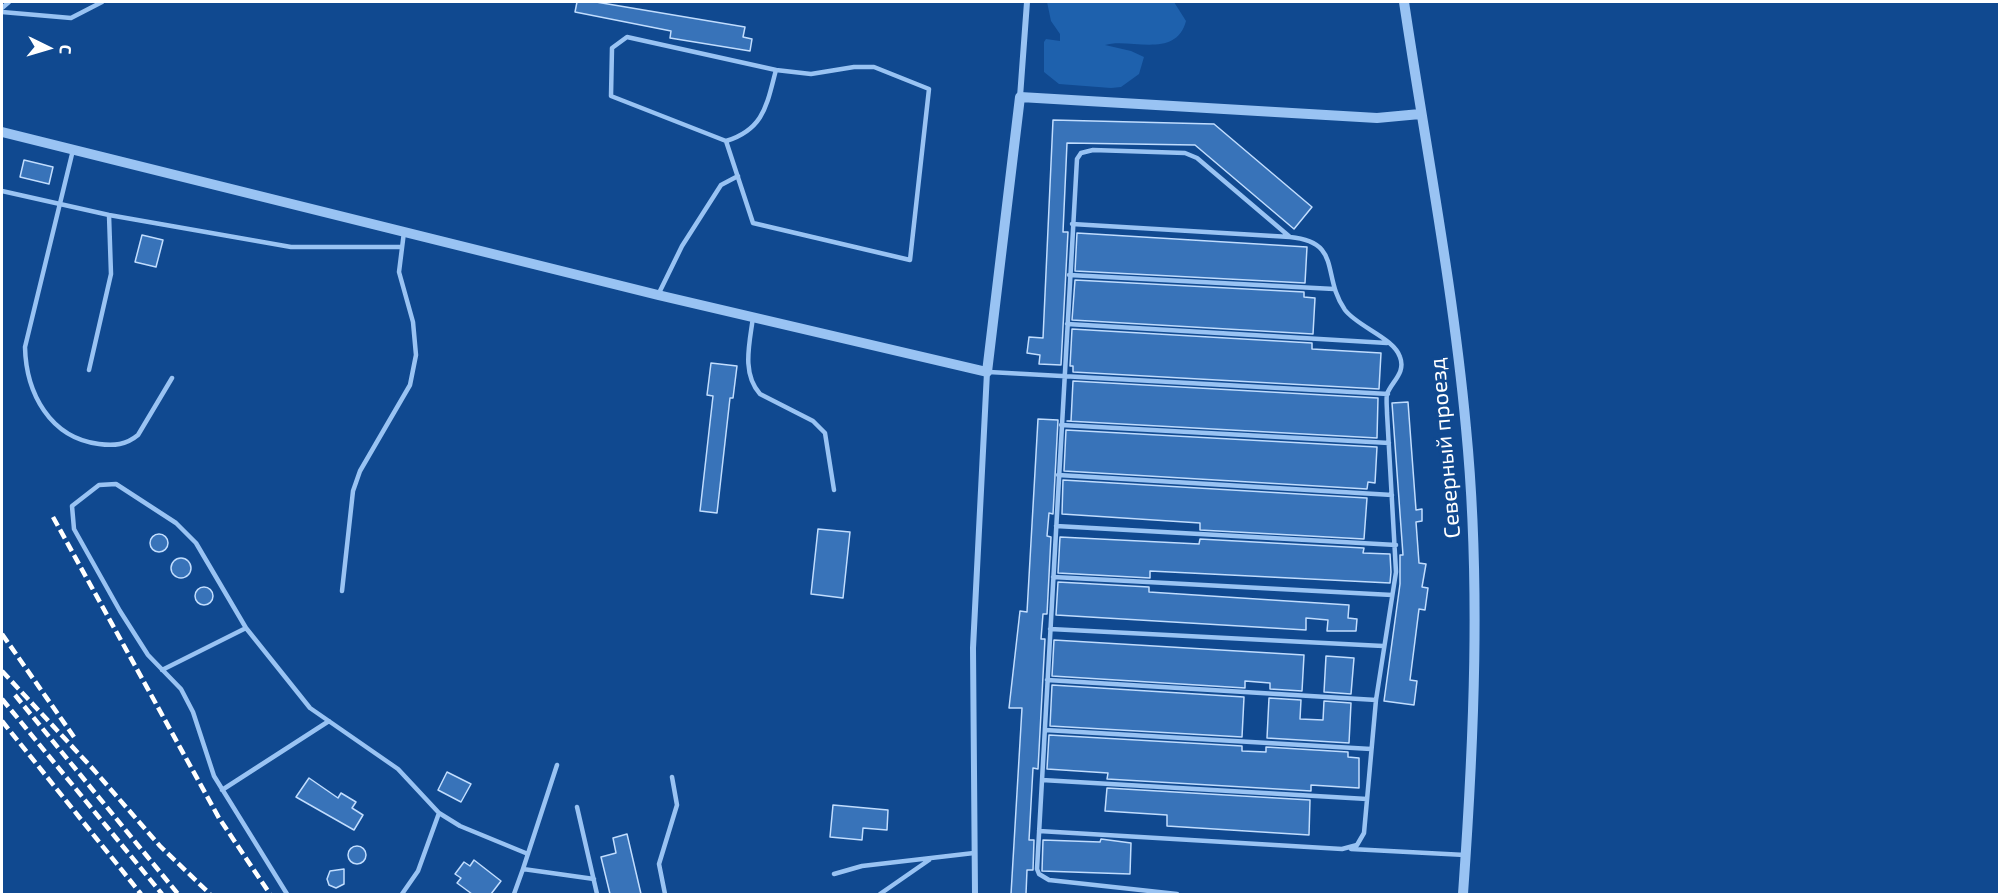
<!DOCTYPE html>
<meta charset="utf-8">
<style>
body{margin:0}
#map{position:relative;width:2001px;height:896px;overflow:hidden;background:#104990;font-family:"Exo 2",sans-serif}
canvas{display:block}
.frame{position:absolute;inset:0;border:3px solid #fff;pointer-events:none}
.north{position:absolute;left:18px;top:18px;width:60px;height:60px;-webkit-text-stroke:4px #104990;paint-order:stroke;rotate:95deg;font-size:16px;font-weight:700;line-height:24px;text-align:center;color:#fff}
.north::after{content:'';display:block;margin:auto;width:21px;height:27px;background:#fff;clip-path:polygon(50% 0,100% 100%,50% 72%,0 100%)}
</style>
<div id="map">
<canvas width="2001" height="896"></canvas>
<div class="frame"></div>
<div class="north">С</div>
</div>
<script>
const ctx = document.querySelector('canvas').getContext('2d');
ctx.lineJoin = 'round';
function fillPath(path, color) { ctx.fillStyle = color; ctx.fill(path, 'evenodd'); }
function trace(path, color, width, dash) { ctx.strokeStyle = color; ctx.lineWidth = width; ctx.lineCap = dash ? 'butt' : 'round'; ctx.setLineDash(dash || []); ctx.stroke(path); }
function drawText(font, color, halo, rows, align = 'center') {
  ctx.font = font + ' "Exo 2",sans-serif'; ctx.lineWidth = 6; ctx.setLineDash([]); ctx.textBaseline = 'middle'; ctx.strokeStyle = halo; ctx.fillStyle = color; for (const [text, x, y, turn = 0] of rows) {
    ctx.save(); ctx.translate(x, y); ctx.rotate((+turn || 0) * Math.PI / 180); ctx.textAlign = isNaN(turn) ? turn : align; if (halo) ctx.strokeText(text, 0, 0); ctx.fillText(text, 0, 0); ctx.restore();
  }
}
const green = new Path2D(`
 M1047,2h127l12,19c-10,39 -58,16 -81,24l26,6 13,6 -5,17 -18,13 -10,1 -52,-4 -15,-12v-30l2,-3 14,2v-7l-9,-13z`);
const building = new Path2D(`
 M577,2h19l149,25 -2,10 9,2 -2,12 -80,-13 1,-7 -96,-19z
 M1053,120l161,4 98,83 -18,22 -99,-84 -128,-2 -4,89h5l-7,133 -22,-1 1,-9 -13,-2 2,-16 14,1z
 M24,160l29,7 -4,17 -29,-7z
 M1077,233l230,14 -2,36 -230,-12z
 M142,235l21,5 -7,27 -21,-5z
 M1075,280l229,12v5l11,1 -2,36 -241,-14z
 M1072,329l240,14v6l69,4 -2,36 -306,-17v-6h-3z
 M711,363l26,3 -4,32h-3l-13,115 -17,-2 13,-115 -6,-1z
 M1073,381l305,17 -1,40 -310,-17h4z
 M1408,402l8,108 6,-1v12l-6,1 3,41 7,1 -4,23 6,1 -3,22 -6,-1 -9,71 7,1 -3,24 -30,-4 16,-117v-29h3l-11,-152z
 M1038,419l20,1 -5,94 -4,-1 -2,23 4,1 -4,77h-4l-2,25h4l-7,130 -5,-1 -4,72h5l-1,30h-6l-1,24h-15l11,-186h-13l11,-97 7,1z
 M1066,430l311,17 -2,36 -7,-1 -1,7 -303,-18z
 M1063,480l304,18 -3,41 -164,-9v-7l-138,-9z
 M818,529l32,3 -7,66 -32,-4z
 M150 543a9 9 0 1 1 18 0a9 9 0 1 1-18 0Z
 M1060,537l139,7 1,-5 164,9 -1,5 27,1 1,18 -1,11 -240,-12v7l-92,-5z
 M171 568a10 10 0 1 1 20 0a10 10 0 1 1-20 0Z
 M1058,582l91,5v5l200,13 -1,13 9,1 -1,12h-29l1,-11 -22,-2v12l-250,-15z
 M195 596a9 9 0 1 1 18 0a9 9 0 1 1-18 0Z
 M1054,640l250,15 -2,36 -32,-2v-6l-25,-2v7l-193,-12z
 M1326,656l28,2 -3,36 -27,-2z
 M1052,685l192,12 -2,40 -192,-11z
 M1269,698l32,2 -1,19 23,1 1,-19 27,2 -2,40 -82,-5z
 M1049,735l193,11v5l24,1v-5l82,5v5l11,1v30l-48,-3v6l-204,-12 1,-6 -61,-4z
 M447,772l24,12 -10,18 -23,-12z
 M309,778l29,20 3,-5 15,9 -4,6 11,7 -9,15 -58,-33z
 M1107,788l203,12 -1,35 -142,-9v-11l-62,-4z
 M833,805l55,5 -1,20 -24,-2 -1,12 -32,-3z
 M627,834l14,60h-31l-9,-37 15,-4 -3,-15z
 M1101,839l30,4 -1,31 -88,-3 1,-31 57,2z
 M348 855a9 9 0 1 1 18 0a9 9 0 1 1-18 0Z
 M474,860l27,21 -10,13h-19l-15,-11 4,-5 -6,-4 9,-12 6,4z
 M344,869v15l-8,4 -7,-3 -2,-6 3,-8z`);
const service = new Path2D(`
 M2,8l7,-6
 M2,12l69,6 31,-16
 M627,37l149,33c-9,33 -11,59 -50,71l-115,-45 1,-48z
 M726,141l27,82 157,37 19,-171 -55,-22h-20l-43,7 -35,-4
 M73,150l-48,197c1,46 25,91 74,97 15,2 27,1 39,-9l34,-57
 M2,191l107,24 182,32h111
 M1072,224l218,13
 M1069,275l265,14
 M659,293l23,-47 39,-61 17,-9
 M753,317c-3,25 -12,56 7,77l53,27 12,12 9,57
 M1067,324l320,19
 M89,370l22,-96 -2,-59
 M989,372l399,22
 M1061,425l328,18
 M1058,475l334,20
 M1056,526l340,19
 M1053,577l339,18
 M342,591l11,-100 7,-20 50,-86 6,-30 -3,-33 -14,-50 5,-40
 M1050,629l333,17
 M162,670l84,-42
 M1047,680l329,20
 M1045,730l326,19
 M1042,780l325,19
 M222,790l107,-69
 M577,807l20,87
 M439,813l21,13 68,28
 M1039,831l303,18 15,-4 7,-12 12,-133 20,-128 -9,-159c0,-6 -1,-14 0,-19 5,-13 19,-21 13,-37 -6,-19 -42,-30 -55,-47 -24,-34 -2,-68 -55,-73l-93,-79 -12,-5 -92,-3 -12,3 -4,6 -40,710 2,5 10,6 128,14
 M1351,849l114,6
 M523,869l34,-104
 M834,874l28,-8 112,-13
 M287,894l-73,-118 -21,-64 -12,-23 -33,-34 -28,-44 -46,-82 -2,-23 27,-21 17,-1 60,39 20,20 50,85 64,80 88,61 41,44 -21,58 -16,23
 M514,894l9,-25 71,10
 M665,894l-6,-30 18,-59 -5,-28
 M880,894l49,-34`);
const minor = new Path2D(`
 M1020,97l7,-95
 M975,894l-2,-246 14,-276`);
const tertiary = new Path2D(`
 M1404,2c21,141 49,284 62,426 15,154 8,312 -3,466
 M2,132l656,163 329,77 33,-275 357,21 43,-4`);
const rail = new Path2D(`
 M53,517l166,301 51,76
 M2,634l72,103
 M2,671l91,98 67,77 50,48
 M15,695l163,199
 M2,699l160,195
 M2,721l139,173`);
const streetNames = [
 ["Северный проезд",1445,448,-95]
];
fillPath(green, '#1e61ad');
fillPath(building, '#3873b9');
trace(building, '#c1ddfe', 1.5);
trace(service, '#99c3f3', 4.5);
trace(minor, '#99c3f3', 6);
trace(tertiary, '#99c3f3', 10);
trace(rail, '#fff', 4.5, [10, 4.5]);
drawText('22px', '#fff', '#104990', streetNames);
</script>
